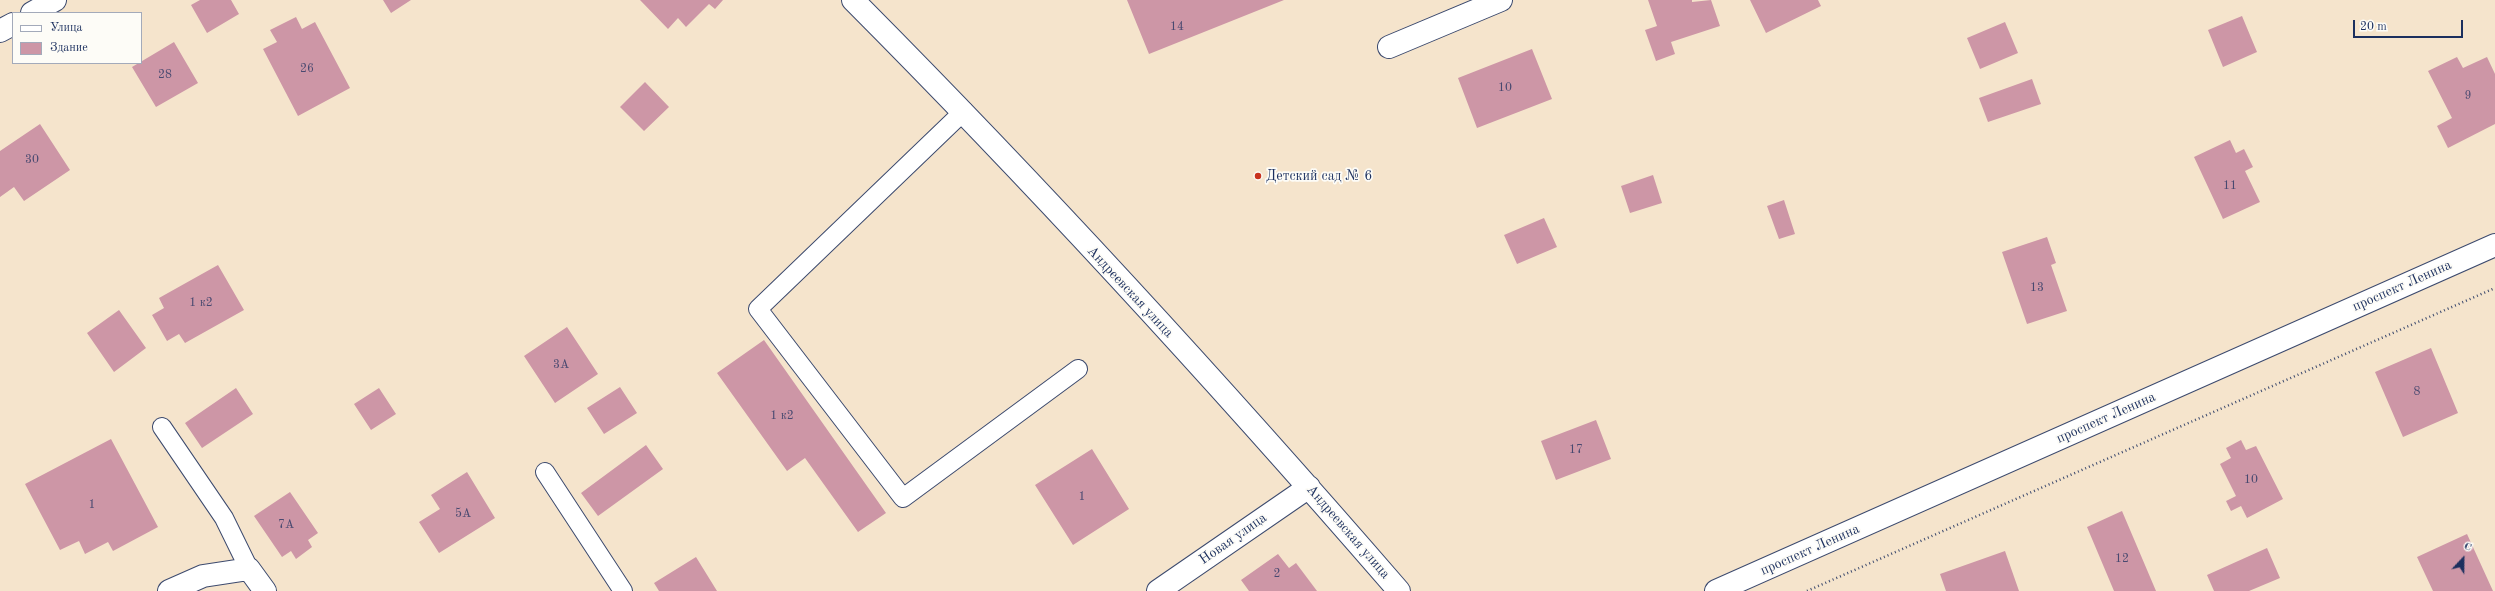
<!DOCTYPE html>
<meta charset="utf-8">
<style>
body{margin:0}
#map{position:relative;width:2495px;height:591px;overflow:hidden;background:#f5e4cc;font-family:"Old Standard TT",serif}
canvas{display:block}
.legend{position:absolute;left:12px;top:12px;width:130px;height:52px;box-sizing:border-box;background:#fdfcf7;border:1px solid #a3aaba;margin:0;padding:5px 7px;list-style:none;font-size:12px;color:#1b2f5e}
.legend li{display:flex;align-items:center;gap:8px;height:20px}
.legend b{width:20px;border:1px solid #a3aaba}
.north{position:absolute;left:2443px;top:539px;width:40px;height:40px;-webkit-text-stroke:3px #fdfcf7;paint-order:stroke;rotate:22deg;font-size:11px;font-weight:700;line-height:16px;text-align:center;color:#1b2f5e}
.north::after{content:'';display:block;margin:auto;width:14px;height:18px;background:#1b2f5e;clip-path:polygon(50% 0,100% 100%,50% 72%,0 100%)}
.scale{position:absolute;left:2353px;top:20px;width:110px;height:18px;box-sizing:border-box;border:2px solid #1b2f5e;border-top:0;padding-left:5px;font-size:12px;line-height:14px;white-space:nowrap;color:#1b2f5e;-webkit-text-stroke:3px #fdfcf7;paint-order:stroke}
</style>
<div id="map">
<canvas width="2495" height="591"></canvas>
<ul class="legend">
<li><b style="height:5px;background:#fff"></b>Улица</li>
<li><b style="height:11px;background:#cd96a6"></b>Здание</li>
</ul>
<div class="north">С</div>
<div class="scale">20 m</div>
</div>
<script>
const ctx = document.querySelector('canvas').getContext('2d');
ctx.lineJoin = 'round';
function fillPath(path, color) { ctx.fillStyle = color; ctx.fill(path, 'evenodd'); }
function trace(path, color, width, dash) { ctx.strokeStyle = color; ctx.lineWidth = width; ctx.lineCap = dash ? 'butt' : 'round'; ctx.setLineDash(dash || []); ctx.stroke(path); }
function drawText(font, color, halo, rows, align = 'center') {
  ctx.font = font + ' "Old Standard TT",serif'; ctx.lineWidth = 3.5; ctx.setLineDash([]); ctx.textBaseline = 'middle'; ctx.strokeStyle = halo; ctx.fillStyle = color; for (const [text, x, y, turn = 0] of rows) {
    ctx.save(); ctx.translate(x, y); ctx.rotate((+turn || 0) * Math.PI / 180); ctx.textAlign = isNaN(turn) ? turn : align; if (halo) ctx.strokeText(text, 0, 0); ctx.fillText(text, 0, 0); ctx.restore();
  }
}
const building = new Path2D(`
 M200,0h31l8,14 -32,19 -16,-28z
 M383,0h28l-20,13z
 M640,0h83l-8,9 -6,-5 -23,23 -8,-9 -10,11z
 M1127,0h157l-135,54z
 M1648,0h44v2l19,-2 9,26 -49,16 4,12 -19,7 -11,-31 12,-4z
 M1750,0h68l3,6 -55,27z
 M2242,16l15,36 -34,15 -15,-37z
 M296,17l6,12 13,-7 35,66 -52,28 -35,-67 14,-7 -7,-12z
 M2005,22l13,31 -38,16 -13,-31z
 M174,42l24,41 -42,24 -24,-40z
 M1532,49l20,50 -75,29 -19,-50z
 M2457,57l6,11 24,-11 8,17v50l-47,24 -11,-22 15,-8 -24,-47z
 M2032,79l9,25 -53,18 -9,-24z
 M645,82l24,25 -25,24 -24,-24z
 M40,124l30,46 -46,31 -10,-14 -14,10v-46z
 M2230,140l6,13 8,-4 9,18 -8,4 15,31 -37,17 -29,-62z
 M1653,175l9,28 -32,10 -9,-27z
 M1784,200l11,34 -16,5 -12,-33z
 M1544,218l13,29 -40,17 -13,-29z
 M2047,237l9,26 -5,2 16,46 -40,13 -25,-72z
 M218,265l26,45 -59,33 -6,-9 -12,7 -15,-26 12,-7 -5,-10z
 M119,310l27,38 -32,24 -27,-39z
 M567,327l31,47 -43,29 -31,-47z
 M764,340l122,173 -28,19 -53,-74 -18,13 -70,-98z
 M2431,348l27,65 -55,24 -28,-65z
 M620,387l17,26 -33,21 -17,-26z
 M236,388l17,26 -51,34 -17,-25z
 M379,388l17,26 -25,16 -17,-26z
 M1596,420l15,39 -55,21 -15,-39z
 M111,439l47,88 -45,24 -5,-9 -23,12 -6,-13 -19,9 -35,-66z
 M2241,440l5,10 10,-4 27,53 -36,19 -6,-12 -10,5 -5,-10 10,-5 -16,-32 11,-6 -5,-10z
 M646,445l17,24 -65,47 -17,-23z
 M1092,449l37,60 -56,36 -38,-60z
 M467,472l28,46 -56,35 -20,-31 21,-13 -9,-14z
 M290,492l28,41 -10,7 4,7 -16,12 -5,-8 -9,6 -28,-41z
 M2122,511l34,80h-42l-27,-64z
 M2467,534l26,57h-60l-16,-34z
 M2267,548l13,30 -31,13h-35l-7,-16z
 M2005,551l14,40h-73l-6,-17z
 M1278,554l11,14 7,-5 21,28h-68l-8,-11z
 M696,557l21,34h-58l-5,-8z`);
const path = new Path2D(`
 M1807,591l688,-303`);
const service = new Path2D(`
 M964,111l-206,198 145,189 175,-129
 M162,427l62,91 25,51
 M545,472l78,119`);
const minor = new Path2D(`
 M853,0c189,190 371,389 546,591
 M32,13l23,-13
 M0,31l13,-7
 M1389,47l112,-47
 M169,591l34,-15 46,-7 16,22
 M1158,591l151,-104`);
const tertiary = new Path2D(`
 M1716,591l779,-346`);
const markers = [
 [1258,176,4,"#c8321e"]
];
const numberNames = [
 ["14",1177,27],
 ["26",307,69],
 ["28",165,75],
 ["10",1505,88],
 ["9",2468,96],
 ["30",32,160],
 ["11",2230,186],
 ["13",2037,288],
 ["1 к2",201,303],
 ["3А",561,365],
 ["8",2417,392],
 ["1 к2",782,416],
 ["17",1576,450],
 ["10",2251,480],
 ["1",1082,497],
 ["1",92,505],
 ["5А",463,514],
 ["7А",286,525],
 ["12",2122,559],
 ["2",1277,574]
];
const poiNames = [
 ["Детский сад № 6",1266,176]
];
const streetNames = [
 ["проспект Ленина",2402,286,-24],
 ["Андреевская улица",1130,292,47],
 ["проспект Ленина",2106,418,-24],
 ["Андреевская улица",1348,532,49],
 ["Новая улица",1233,539,-35],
 ["проспект Ленина",1810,550,-24]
];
fillPath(building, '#cd96a6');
trace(service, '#3c4a6e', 20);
trace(minor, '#3c4a6e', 24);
trace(tertiary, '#3c4a6e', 24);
trace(path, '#3c4a6e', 2.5, [1, 3]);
trace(service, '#fff', 18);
trace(minor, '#fff', 22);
trace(tertiary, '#fff', 22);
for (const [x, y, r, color] of markers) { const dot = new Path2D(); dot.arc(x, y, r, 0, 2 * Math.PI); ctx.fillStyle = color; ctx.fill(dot); trace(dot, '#fdfcf7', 1.5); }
drawText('12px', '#484970', null, numberNames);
drawText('14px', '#1b2f5e', '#fdfcf7', poiNames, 'left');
drawText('14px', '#1b2f5e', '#fdfcf7', streetNames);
</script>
